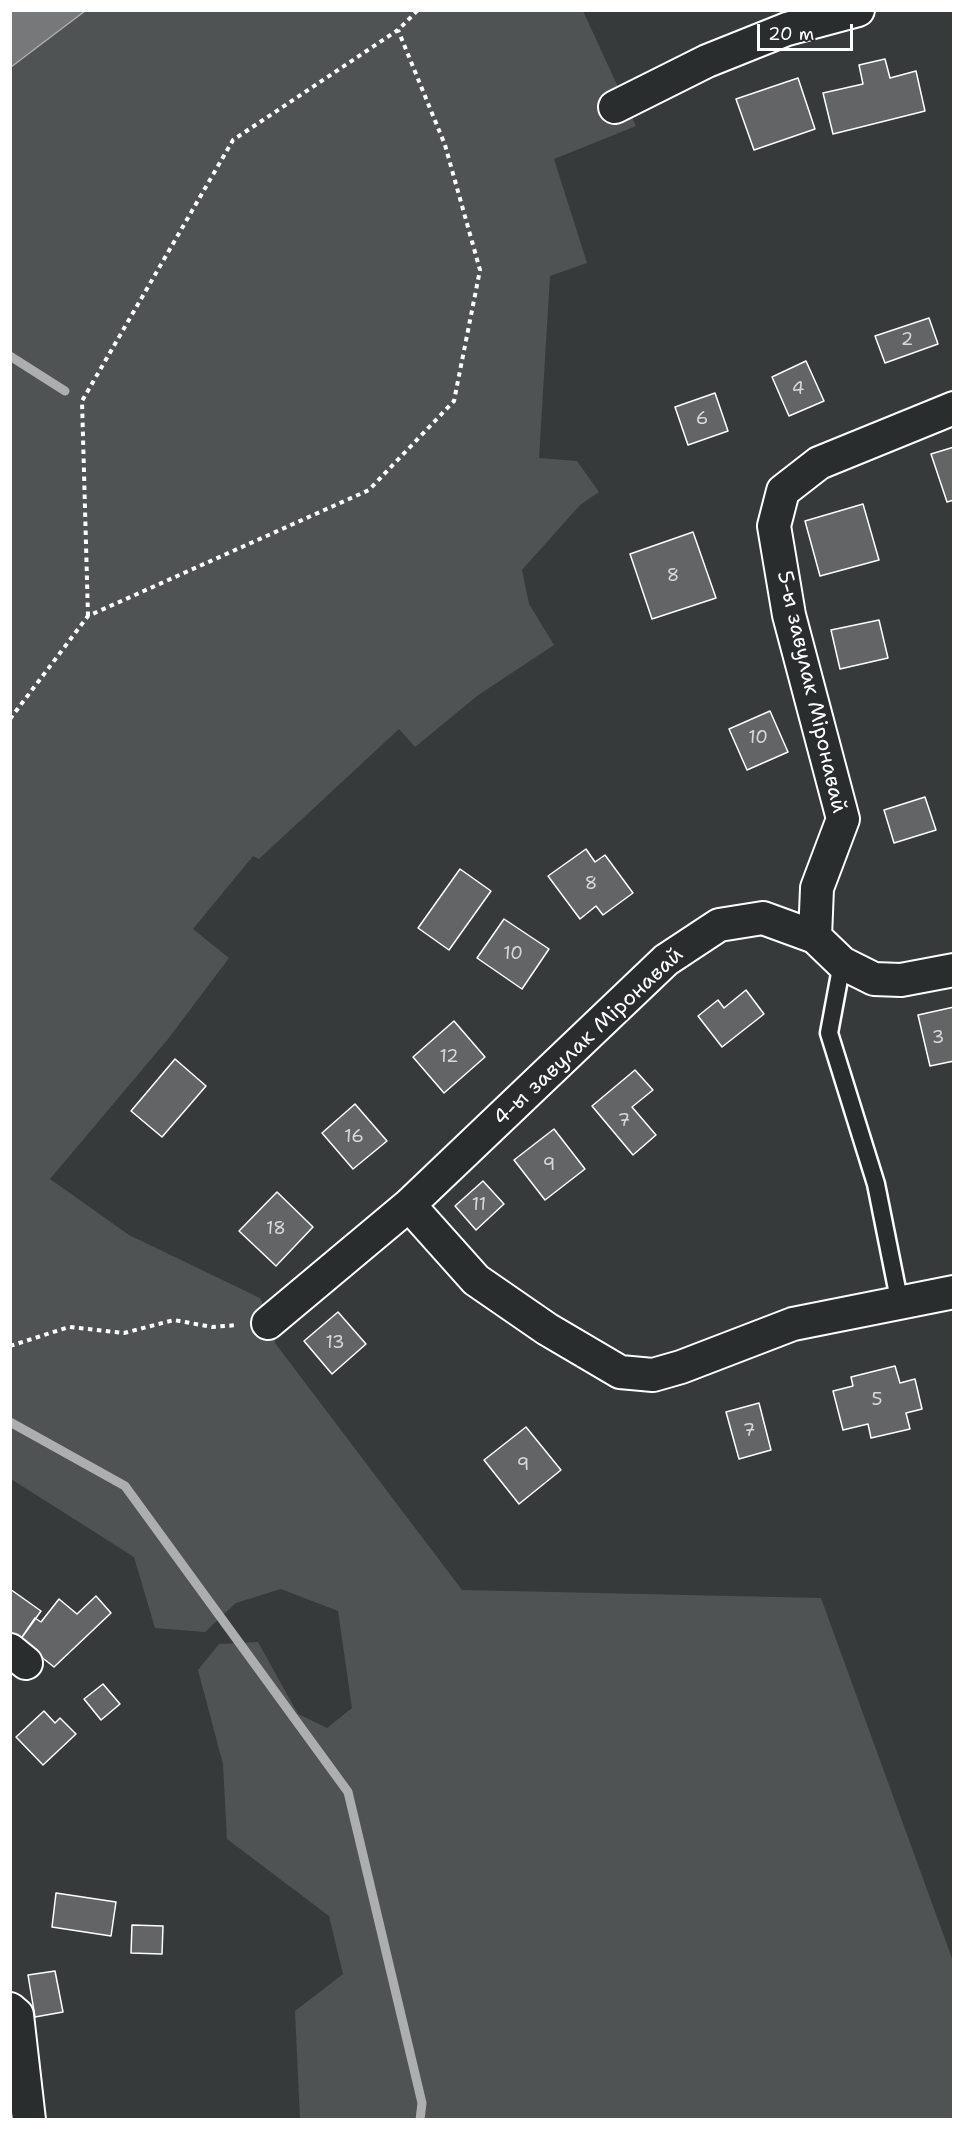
<!DOCTYPE html>
<meta charset="utf-8">
<style>
body{margin:0}
#map{position:relative;width:964px;height:2130px;overflow:hidden;background:#373a3b;font-family:"Shantell Sans",sans-serif}
canvas{display:block}
.frame{position:absolute;inset:0;border:12px solid #fff;pointer-events:none}
.scale{position:absolute;left:757px;top:24px;width:96px;height:27px;box-sizing:border-box;border:3px solid #fff;border-top:0;padding-left:8px;font-size:18px;line-height:21px;white-space:nowrap;color:#fff;-webkit-text-stroke:4px #2a2d2e;paint-order:stroke}
</style>
<div id="map">
<canvas width="964" height="2130"></canvas>
<div class="frame"></div>
<div class="scale">20 m</div>
</div>
<script>
const ctx = document.querySelector('canvas').getContext('2d');
ctx.lineJoin = 'round';
function fillPath(path, color) { ctx.fillStyle = color; ctx.fill(path, 'evenodd'); }
function trace(path, color, width, dash) { ctx.strokeStyle = color; ctx.lineWidth = width; ctx.lineCap = dash ? 'butt' : 'round'; ctx.setLineDash(dash || []); ctx.stroke(path); }
function drawText(font, color, halo, rows, align = 'center') {
  ctx.font = font + ' "Shantell Sans",sans-serif'; ctx.lineWidth = 4.5; ctx.setLineDash([]); ctx.textBaseline = 'middle'; ctx.strokeStyle = halo; ctx.fillStyle = color; for (const [text, x, y, turn = 0] of rows) {
    ctx.save(); ctx.translate(x, y); ctx.rotate((+turn || 0) * Math.PI / 180); ctx.textAlign = isNaN(turn) ? turn : align; if (halo) ctx.strokeText(text, 0, 0); ctx.fillText(text, 0, 0); ctx.restore();
  }
}
const green = new Path2D(`
 M85,11h498l53,115 -82,33 33,104 -37,13 -11,182 38,3 22,31 -19,13 -58,65 7,34 25,41 -77,51 -62,51 -16,-18 -140,130 -6,-3 -60,73 36,29 -61,81 -118,140 79,56 131,63 16,35 -1,10 187,247 359,8 132,363v158h-653l-5,-108 48,-37 -14,-58 -102,-77 -4,-75 -25,-94 21,-26 39,-2 40,72 29,14 25,-20 -14,-97 -57,-22 -45,14 -31,29 -50,-4 -21,-71 -123,-78v-1412z`);
const water = new Path2D(`
 M11,10h74v1l-74,56z`);
const stream = new Path2D(`
 M10,356l55,35
 M10,1422l115,64 223,306 74,311 -2,17`);
const building = new Path2D(`
 M885,59l5,19 26,-7 9,40 -92,23 -10,-41 40,-9 -4,-19z
 M798,78l17,51 -61,21 -18,-51z
 M929,318l9,26 -53,19 -10,-27z
 M806,361l18,40 -35,15 -17,-39z
 M715,393l13,38 -40,14 -13,-38z
 M954,447v53l-7,2 -16,-48z
 M863,504l16,56 -59,16 -15,-55z
 M693,532l23,66 -64,21 -22,-65z
 M879,620l9,38 -48,11 -9,-39z
 M770,711l18,41 -41,18 -18,-41z
 M925,797l11,33 -42,13 -10,-33z
 M586,849l9,13 10,-7 28,38 -30,22 -7,-9 -16,13 -32,-43z
 M460,869l31,22 -42,59 -31,-22z
 M504,919l45,30 -27,40 -45,-31z
 M746,990l18,24 -42,33 -24,-31 20,-16 6,8z
 M954,1007v54l-24,5 -12,-51z
 M454,1021l31,36 -41,36 -31,-36z
 M175,1059l31,27 -44,51 -31,-26z
 M635,1070l18,20 -21,17 24,28 -23,20 -41,-49z
 M355,1104l32,37 -34,28 -31,-36z
 M554,1129l31,40 -40,31 -31,-40z
 M483,1181l21,23 -28,26 -21,-24z
 M277,1192l36,35 -37,39 -37,-35z
 M338,1312l28,32 -34,30 -28,-33z
 M895,1366l5,17 15,-4 7,30 -16,4 4,16 -39,9 -3,-14 -25,6 -10,-39 20,-5 -2,-9z
 M759,1403l12,47 -32,9 -13,-47z
 M526,1427l35,43 -42,34 -35,-44z
 M10,1589l31,22 -21,29 -10,-7z
 M96,1596l15,17 -57,54 -34,-27 15,-22 6,4 18,-23 18,15z
 M103,1684l17,20 -19,16 -17,-21z
 M44,1711l11,12 5,-5 16,16 -33,31 -27,-28z
 M56,1893l60,9 -5,34 -59,-9z
 M132,1925l31,1 -1,28 -31,-1z
 M55,1971l8,41 -28,5 -7,-42z`);
const path = new Path2D(`
 M88,616l-6,-215 151,-261 165,-110 20,-20
 M10,719l78,-103 281,-126 85,-89 26,-131 -35,-125 -47,-115
 M10,1346l59,-19 55,6 50,-13 38,7 26,-2`);
const lane = new Path2D(`
 M842,963l-13,70 47,151 24,120`);
const street = new Path2D(`
 M615,107l92,-46 80,-32 71,-19
 M815,937l2,-49 26,-69 -54,-204 -15,-89 9,-35 36,-28 135,-55
 M409,1205l67,75 71,49 73,43 33,3 28,-8 112,-43 161,-32
 M268,1323l141,-118 257,-245 53,-35 44,-7 52,19 27,26 32,16 27,1 53,-10
 M10,1650l16,13
 M10,2009l7,6 12,105`);
const numberNames = [
 ["2",907,340],
 ["4",798,389],
 ["6",702,419],
 ["8",673,576],
 ["10",758,738],
 ["8",591,884],
 ["10",513,954],
 ["3",938,1038],
 ["12",449,1057],
 ["7",624,1121],
 ["16",354,1137],
 ["9",549,1165],
 ["11",479,1205],
 ["18",276,1229],
 ["13",335,1343],
 ["5",877,1400],
 ["7",749,1431],
 ["9",523,1465]
];
const streetNames = [
 ["5-ы завулак Міронавай",811,692,77],
 ["4-ы завулак Міронавай",589,1037,-43]
];
fillPath(green, '#505354');
fillPath(water, '#767879');
trace(water, '#adaeaf', 1.5);
trace(stream, '#adaeaf', 9);
fillPath(building, '#636465');
trace(building, '#fff', 1.5);
trace(lane, '#fff', 21);
trace(street, '#fff', 36);
trace(path, '#fff', 4, [4.5, 4.5]);
trace(lane, '#2a2d2e', 16);
trace(street, '#2a2d2e', 32);
drawText('18px', '#d8d8d8', null, numberNames);
drawText('21px', '#fff', '#2a2d2e', streetNames);
</script>
